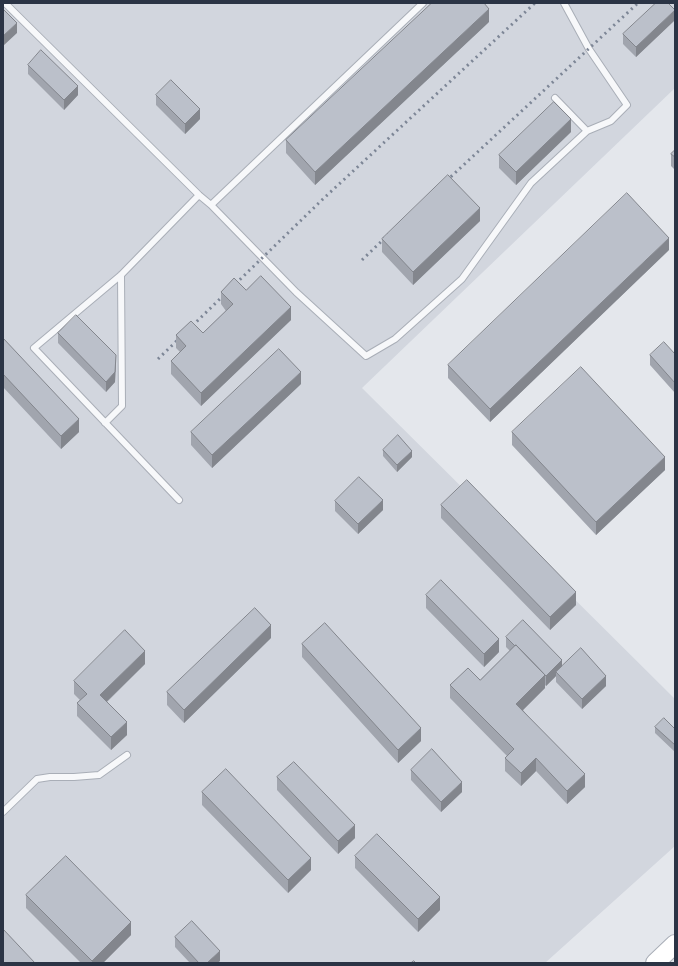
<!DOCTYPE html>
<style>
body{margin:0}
#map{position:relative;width:678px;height:966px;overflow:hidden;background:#e4e7ec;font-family:Mulish,sans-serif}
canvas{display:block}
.frame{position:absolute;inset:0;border:4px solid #2b3445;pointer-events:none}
</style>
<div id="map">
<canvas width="678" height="966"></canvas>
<div class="frame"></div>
</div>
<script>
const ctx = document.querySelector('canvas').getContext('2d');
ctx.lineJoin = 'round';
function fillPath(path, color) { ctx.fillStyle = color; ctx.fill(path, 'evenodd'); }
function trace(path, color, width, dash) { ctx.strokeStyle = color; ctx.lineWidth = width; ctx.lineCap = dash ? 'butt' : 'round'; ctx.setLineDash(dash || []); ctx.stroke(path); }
const built = new Path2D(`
 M3,3h672v85l-313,300 313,311v147l-130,117h-542z`);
const lane = new Path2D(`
 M5,3l194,192 12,10 85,87 70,64 29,-17 67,-60 69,-96 56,-52 -32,-33
 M564,3l25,46 38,56 -16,16 -24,10
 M211,205l212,-202
 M105,423l17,-17 -1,-131
 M179,500l-145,-152 87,-73 78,-80
 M3,812l34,-33 13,-2h24l25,-2 28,-20`);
const secondary = new Path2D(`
 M655,963l20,-19`);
const rail = new Path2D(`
 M442,185l196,-182
 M362,260l27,-26
 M158,359l166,-161 211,-195`);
const wall = new Path2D(`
 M675,20l-39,37 -13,-13v-10z
 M489,22l-174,163 -29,-32v-13z
 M28,65l50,30 -14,15 -36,-36z
 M156,95l44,24 -15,15 -29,-29z
 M571,132l-55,53 -17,-17v-13z
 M675,150v20l-4,-4v-12z
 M480,221l-67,64 -31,-33v-13z
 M669,250l-179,172 -42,-44v-13z
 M246,290l45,30 -90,86 -30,-32v-13l9,-9 -4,-4v-13l27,-2 23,-22 -5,-7v-12z
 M58,333l58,32 -1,17 -9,10 -48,-49z
 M3,338l76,94 -18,17 -58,-62z
 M675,354v39l-25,-28v-10z
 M301,384l-89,84 -21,-23v-13z
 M512,432l153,38 -69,65 -84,-90z
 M383,450l29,7 -15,15 -14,-16z
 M335,501l48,9 -25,24 -23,-23z
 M441,505l135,100 -26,25 -109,-112z
 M426,595l73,57 -15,15 -58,-59z
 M506,637l56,29 44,20 -24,23 -26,-27v-6l-10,10 -1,-1v3l-22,22 62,77 -18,17 -31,-33 -15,15 -16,-15v-13l2,-2 -57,-58v-13l30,-5 30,-29 -4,-4z
 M271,638l-87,85 -17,-18v-13z
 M302,644l119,97 -23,22 -96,-106z
 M145,664l-38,38 20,33 -16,15 -34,-34v-13l3,-3 -6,-6v-13z
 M655,727l20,2v23l-20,-19z
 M411,770l51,22 -21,20 -30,-32z
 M277,777l78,61 -17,16 -61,-64z
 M202,792l109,78 -23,23 -86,-88z
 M355,856l85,54 -22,22 -63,-64z
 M26,895l105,40 -28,28h-22l-55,-55z
 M175,937l45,24 -3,2h-27l-15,-16z`);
const shadedWall = new Path2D(`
 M489,9v13l-174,163v-13z
 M675,10v10l-39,37v-10z
 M17,23v10l-14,13v-10z
 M78,86v9l-14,15v-10z
 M200,109v10l-15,15v-10z
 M571,119v13l-55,53v-13z
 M480,208v13l-67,64v-13z
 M669,238v12l-179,172v-13z
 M291,307v13l-90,86v-13z
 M116,355l-1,27 -9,10v-10z
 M301,372v12l-89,84v-13z
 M79,419v13l-18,17v-13z
 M412,451v6l-15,15v-7z
 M665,457v13l-69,65v-13z
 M383,500v10l-25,24v-10z
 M576,592v13l-26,25v-13z
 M271,625v13l-87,85v-13z
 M499,639v13l-15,15v-13z
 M145,651v13l-45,44v-13z
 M562,660v10l-6,2v4l-10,10v-10z
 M545,675v13l-29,29v-13z
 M606,676v10l-24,23v-10z
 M127,722v13l-16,15v-13z
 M421,728v13l-23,22v-13z
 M536,758v13l-15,15v-13z
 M585,774v13l-18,17v-13z
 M462,782v10l-21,20v-10z
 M355,825v13l-17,16v-13z
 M311,858v12l-23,23v-13z
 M440,897v13l-22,22v-13z
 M131,922v13l-28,28h-11v-2z
 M220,951v10l-3,2h-10z`);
const building = new Path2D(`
 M432,3h52l5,6 -174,163 -29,-32z
 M656,3h12l7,7 -39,37 -13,-13z
 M3,9l14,14 -14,13z
 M41,50l37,36 -14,14 -36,-35z
 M171,80l29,29 -15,15 -29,-29z
 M554,102l17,17 -55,53 -17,-17z
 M675,150v7l-4,-3z
 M448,175l32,33 -67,64 -31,-33z
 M627,193l42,45 -179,171 -42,-44z
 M261,276l30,31 -90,86 -30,-32 15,-15 -10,-11 15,-14 12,12 30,-29 -12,-12 13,-14 12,12z
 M76,315l40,40 -1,17 -9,10 -48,-49z
 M3,338l76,81 -18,17 -58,-62z
 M664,342l11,12v29l-25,-28z
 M279,349l22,23 -89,83 -21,-23z
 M581,367l84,90 -69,65 -84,-90z
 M398,435l14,16 -15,14 -14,-15z
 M359,477l24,23 -25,24 -23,-23z
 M467,480l109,112 -26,25 -109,-112z
 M441,580l58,59 -15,15 -58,-59z
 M255,608l16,17 -87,85 -17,-18z
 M523,620l39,40 -16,16 -30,-31 -1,1 -9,-9z
 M325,623l96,105 -23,22 -96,-106z
 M125,630l20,21 -45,44 27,27 -16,15 -34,-34 10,-9 -13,-13z
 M516,645l29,30 -29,29 69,70 -18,17 -31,-33 -15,15 -16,-15 9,-9 -64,-64 18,-17 12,12z
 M581,648l25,28 -24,23 -26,-27z
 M664,718l11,11v16l-20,-18z
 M432,749l30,33 -21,20 -30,-32z
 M294,762l61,63 -17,16 -61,-64z
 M226,769l85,89 -23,22 -86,-88z
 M377,834l63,63 -22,22 -63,-63z
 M66,856l65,66 -39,39 -66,-66z
 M192,921l28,30 -13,12h-8l-24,-26z
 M3,929l32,34h-30l-2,-2z
 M414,961l2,2h-5z`);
fillPath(built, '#d2d6de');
trace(lane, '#a9aeb7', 8);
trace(secondary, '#a9aeb7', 20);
trace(lane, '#f7f8fa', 6);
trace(secondary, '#fff', 18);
trace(rail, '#7d8696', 3, [2, 4]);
fillPath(wall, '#a1a5ae');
fillPath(shadedWall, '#83868d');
fillPath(building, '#bbc0ca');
trace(building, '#83868d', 1);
</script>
